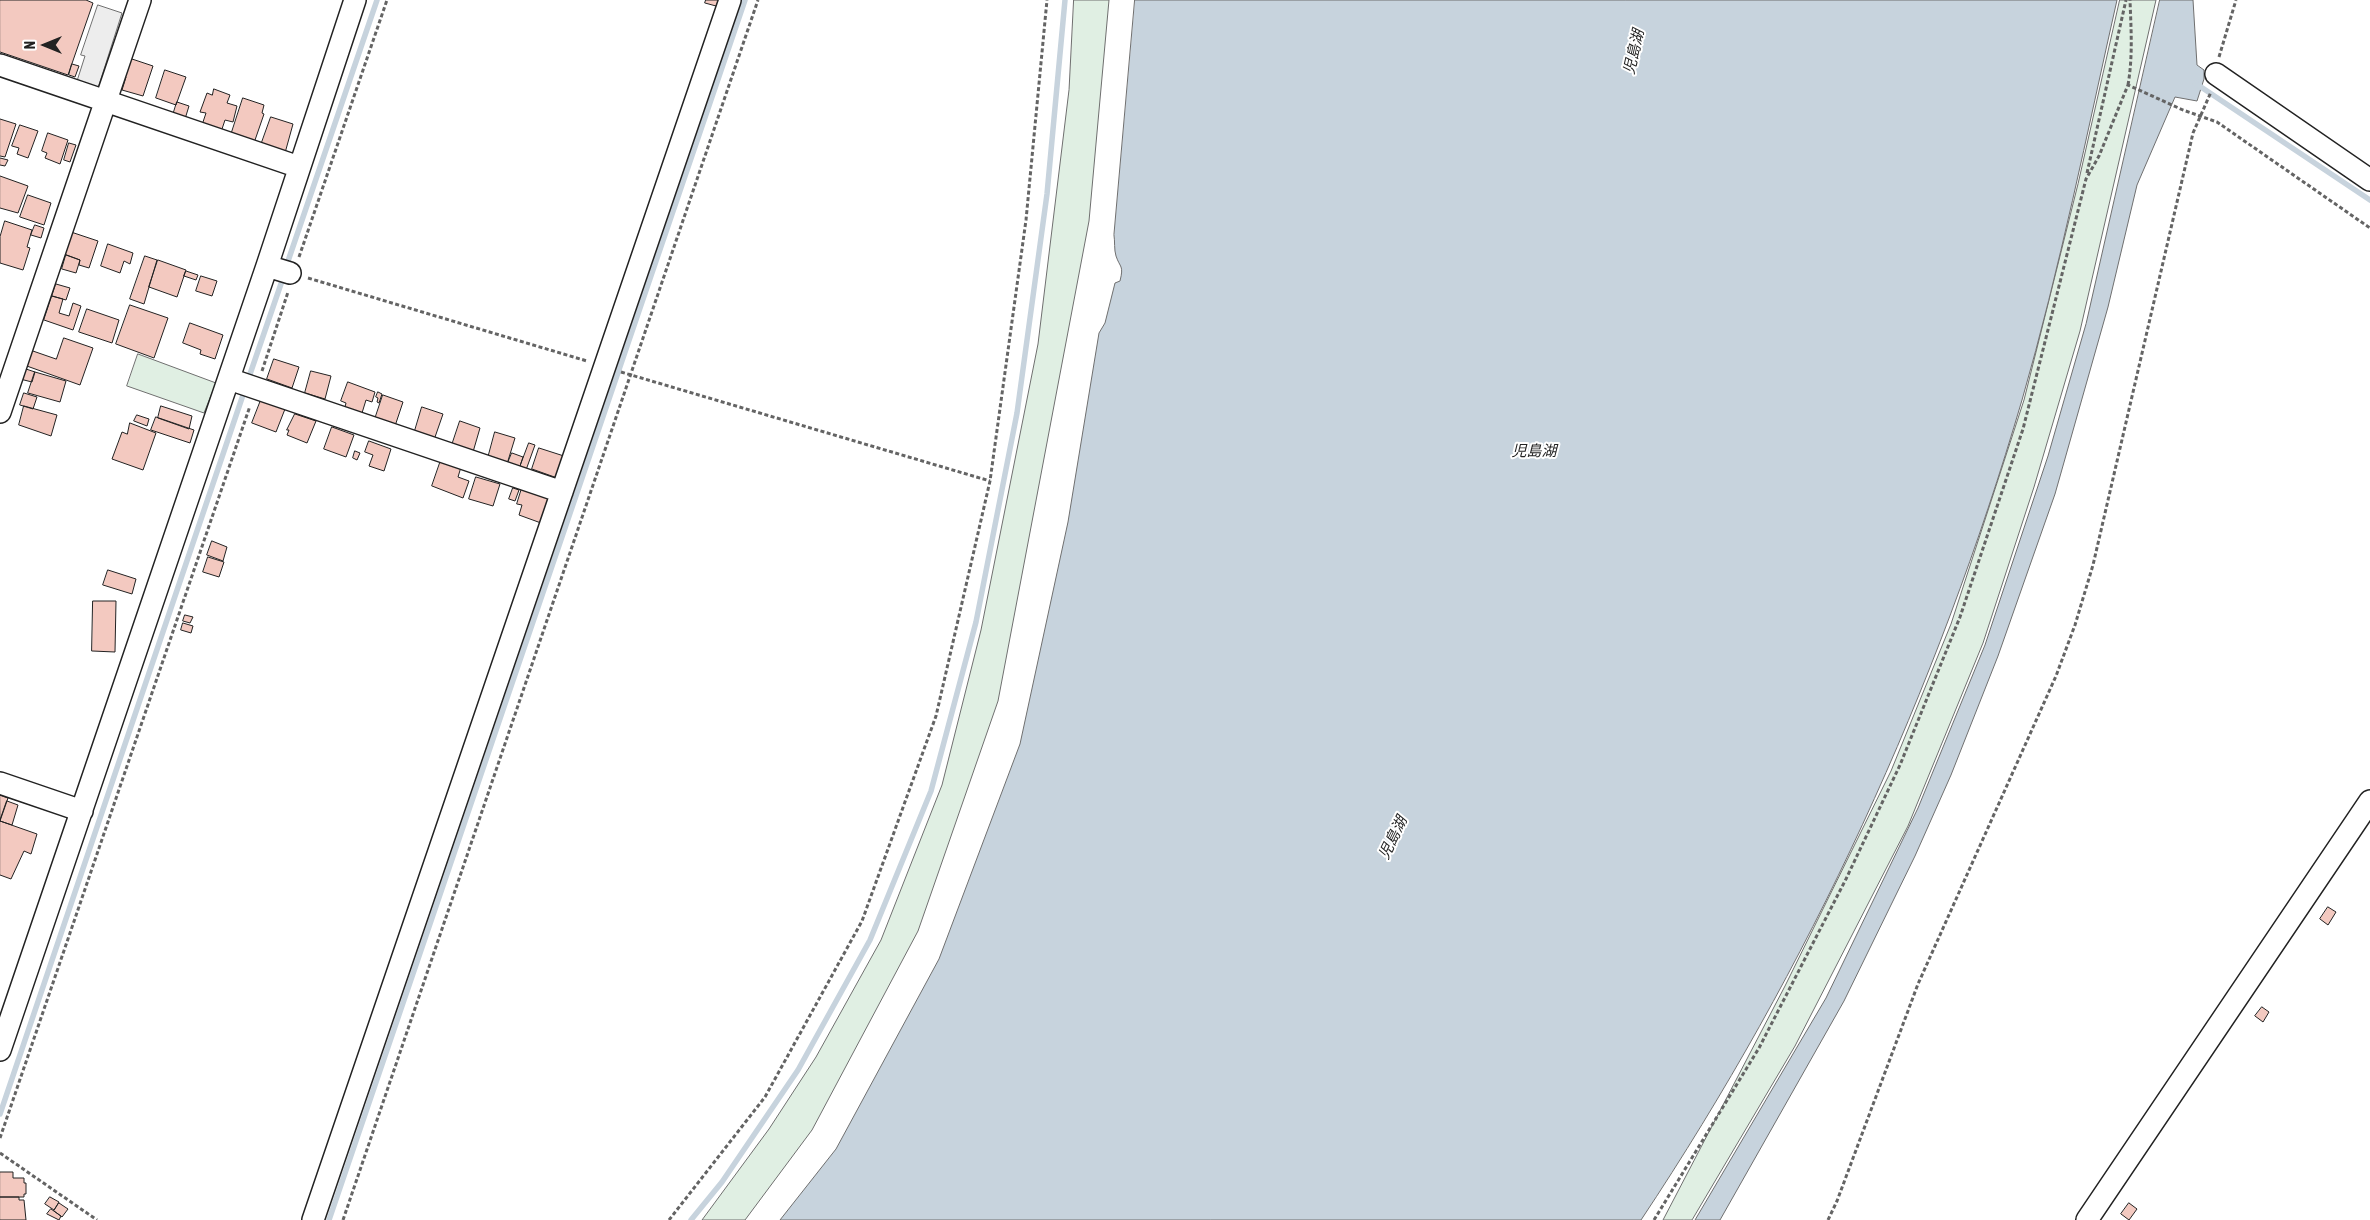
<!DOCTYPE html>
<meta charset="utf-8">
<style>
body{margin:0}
#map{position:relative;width:2370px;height:1220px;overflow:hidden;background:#fff;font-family:"Asap Condensed",sans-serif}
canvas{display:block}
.north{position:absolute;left:20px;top:20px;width:50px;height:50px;-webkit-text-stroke:4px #fff;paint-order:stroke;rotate:270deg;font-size:14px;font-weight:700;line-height:20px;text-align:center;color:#222}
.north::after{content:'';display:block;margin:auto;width:18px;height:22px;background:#222;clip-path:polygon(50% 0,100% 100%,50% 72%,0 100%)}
</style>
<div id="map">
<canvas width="2370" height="1220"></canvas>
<div class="north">N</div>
</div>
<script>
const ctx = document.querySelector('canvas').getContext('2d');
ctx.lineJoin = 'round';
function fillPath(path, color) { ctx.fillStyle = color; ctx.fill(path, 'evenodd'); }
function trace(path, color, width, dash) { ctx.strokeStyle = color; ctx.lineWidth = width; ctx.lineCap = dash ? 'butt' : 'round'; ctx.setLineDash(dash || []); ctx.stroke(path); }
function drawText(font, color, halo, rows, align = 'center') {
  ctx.font = font + ' "Asap Condensed","Noto Sans JP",sans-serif'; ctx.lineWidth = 4; ctx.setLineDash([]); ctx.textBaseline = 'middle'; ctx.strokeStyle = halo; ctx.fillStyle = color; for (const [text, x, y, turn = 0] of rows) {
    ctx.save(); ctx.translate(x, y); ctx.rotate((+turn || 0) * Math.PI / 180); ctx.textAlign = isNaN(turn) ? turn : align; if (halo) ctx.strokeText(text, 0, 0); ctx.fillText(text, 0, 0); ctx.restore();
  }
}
const green = new Path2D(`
 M1074,0h35l-20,221 -91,480 -80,230 -106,199 -67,90h-43l67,-91 47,-72 65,-117 61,-155 39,-155 57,-286 31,-254z
 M2120,0h36l-76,331 -46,156 -51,156 -75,183 -113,220 -103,174h-29l122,-234 106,-215 60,-147 73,-224 54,-216z
 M138,354l78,29 -12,30 -77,-27z`);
const parking = new Path2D(`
 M98,5l24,8 -24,75 -21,-7 8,-25 -4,-1z`);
const water = new Path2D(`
 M1135,0h982c-30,133 -57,268 -95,400 -85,290 -213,568 -381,820h-861l56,-71 103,-190 81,-215 48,-222 31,-189 6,-10 10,-40 5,-2c4,-16 0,-13 -4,-25 -2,-6 -1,-15 -2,-21z
 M2160,0h33l4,65 7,5v9l-7,22 -22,-4 -38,88 -29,122 -53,187 -57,162 -47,119 -36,81 -71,145 -124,219h-25l131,-222 92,-190 67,-163 63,-189 38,-132z`);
const stream = new Path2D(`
 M2195,83l175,117
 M286,267l91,-267
 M248,380l36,-105
 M0,1114l245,-725
 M329,1220l416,-1220
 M691,1220l31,-38 76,-112 72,-130 61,-149 45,-169 41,-209 30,-219 18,-194`);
const building = new Path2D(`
 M0,0h86l7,3 -25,72 -68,-23z
 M706,0h13l-3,6 -11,-3z
 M129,58l24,8 -10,30 -21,-6 4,-13 -3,-2z
 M72,64l7,2 -4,11 -6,-2z
 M165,70l21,7 -10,28 -20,-7z
 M214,89l16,6 -3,8 10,3 -4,16 -8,-2 -4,12 -19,-7 4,-12 -6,-1 7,-19 5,2z
 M243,98l21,7 -2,8 2,1 -10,29 -23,-8z
 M177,102l12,4 -4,13 -12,-4z
 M271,117l22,7 -8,29 -24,-8z
 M0,119l16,5 -11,33 -5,-1z
 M20,125l18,6 -10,27 -11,-4 2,-6 -7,-2z
 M48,133l20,7 -8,24 -15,-6 2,-5 -5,-2z
 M69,143l7,2 -6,17 -6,-2z
 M0,158l8,2 -3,6 -5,-1z
 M0,176l28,10 -10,27 -18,-5z
 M28,195l23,8 -7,22 -24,-8z
 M5,221l27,9 -5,17 3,1 -7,22 -23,-7v-26z
 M35,225l9,3 -3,10 -10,-3z
 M71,232l27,9 -9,27 -10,-3 1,-5 -16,-6z
 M108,244l25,9 -3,11 -6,-3 -4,12 -19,-7z
 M66,255l14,5 -4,13 -14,-4z
 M145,256l12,4 -13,44 -14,-5z
 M158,260l28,10 -9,27 -28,-10z
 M186,271l12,4 -2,5 -12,-4z
 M201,276l16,5 -5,15 -16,-5z
 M56,284l14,4 -4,12 -14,-4z
 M52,296l11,3 -4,14 10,3 4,-13 8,3 -8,24 -29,-10z
 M130,305l38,13 -14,40 -38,-14z
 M87,309l32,11 -7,23 -33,-11z
 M190,323l33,12 -8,24 -15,-5 1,-4 -18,-7z
 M64,338l29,10 -13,37 -56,-20 6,-15 26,9z
 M274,359l25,8 -7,21 -25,-9z
 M23,368l12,4 -3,10 -12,-3z
 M311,371l20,5 -6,23 -20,-6z
 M35,372l31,9 -6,21 -32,-9z
 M348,382l27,10 -3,10 -6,-2 -4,13 -17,-6 1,-4 -5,-2z
 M378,392l4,2 -3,9 -2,-1 1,-4 -2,-1z
 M24,393l13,4 -4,12 -13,-4z
 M383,395l20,7 -8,24 -20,-7z
 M261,400l24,9 -9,23 -24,-9z
 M24,406l33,9 -6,21 -32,-11z
 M161,406l31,10 -3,13 -31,-11z
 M422,407l21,7 -9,26 -20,-6z
 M295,414l21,7 -9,22 -20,-8 2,-5h-2z
 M137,415l12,4 -2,7 -13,-5z
 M156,417l38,13 -4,13 -39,-13z
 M460,421l20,7 -7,24 -21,-7z
 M130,423l26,10 -13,37 -31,-11 10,-27 5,2z
 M332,427l22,8 -8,22 -22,-8z
 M495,432l20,6 -8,26 -19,-6z
 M369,441l22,8 -7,22 -15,-5 4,-11 -8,-3z
 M529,443l6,2 -9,25 -6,-3z
 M539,448l28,9 -7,22 -28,-10z
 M355,451l5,2 -3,7 -4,-2z
 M512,453l11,4 -4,12 -12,-4z
 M441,460l20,7 -3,10 11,4 -6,17 -31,-12z
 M476,477l24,7 -7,22 -24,-7z
 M513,488l6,2 -4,11 -6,-2z
 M522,488l27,10 -8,25 -22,-8 3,-10 -5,-1z
 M212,541l15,6 -4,14 -16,-6z
 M208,557l16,5 -5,15 -16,-5z
 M108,570l28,9 -4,15 -29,-9z
 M93,601h23l-1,51 -23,-1z
 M185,615l8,2 -3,6 -7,-2z
 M183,623l10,3 -2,7 -10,-3z
 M0,795l8,3 -8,23z
 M7,801l11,4 -6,20 -12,-4z
 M0,821l37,13 -6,20 -7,-3 -13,28 -11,-4z
 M2328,907l8,5 -8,13 -8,-6z
 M2262,1007l7,5 -6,10 -8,-6z
 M0,1172h13v6h11v5h2v11h-2v3h-24z
 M0,1197h19v3h5l2,20h-26z
 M50,1197l9,5 -5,8 -9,-6z
 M59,1203l9,6 -6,8 -8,-6z
 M2129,1203l8,6 -8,11 -8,-6z
 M51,1209l10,7 -2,4 -12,-6z`);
const path = new Path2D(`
 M2219,57l17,-57
 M2128,85c5,-29 3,-56 2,-85
 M2087,173l39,-173
 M299,257l88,-257
 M308,278l279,83
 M262,371l26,-79
 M621,372l369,109
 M0,1138l250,-732
 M0,1153l97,67
 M343,1220l415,-1220
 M669,1220l96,-123 97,-176 74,-205 54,-235 36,-261 21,-220
 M1654,1220l105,-172 87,-169 54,-114 60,-148 63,-188 63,-250 13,-23 29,-71 55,25 34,12 153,106
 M1828,1220l9,-19 81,-217 138,-308 19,-51 18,-60 100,-432 18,-41`);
const minor = new Path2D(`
 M0,65l299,102
 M2216,74l154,106
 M267,266l23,7
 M229,379l333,113
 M0,412l140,-412
 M0,783l82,28
 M0,1050l267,-784 88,-266
 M313,1220l417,-1220
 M2087,1220l283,-419`);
const waterNames = [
 ["児島湖",1634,52,-77],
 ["児島湖",1534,451],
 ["児島湖",1393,838,-64]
];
fillPath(green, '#e0efe3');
trace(green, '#6f6f6f', 1);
fillPath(parking, '#ededed');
trace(parking, '#6f6f6f', 1);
fillPath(water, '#c7d3dd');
trace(water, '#6f6f6f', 1);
trace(stream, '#c7d3dd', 5.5);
fillPath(building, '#f3c9c0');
trace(building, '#222', 1);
trace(minor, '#222', 24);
trace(path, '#646464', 3, [4, 2.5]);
trace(minor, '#fff', 21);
drawText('italic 15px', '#222', '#fff', waterNames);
</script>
